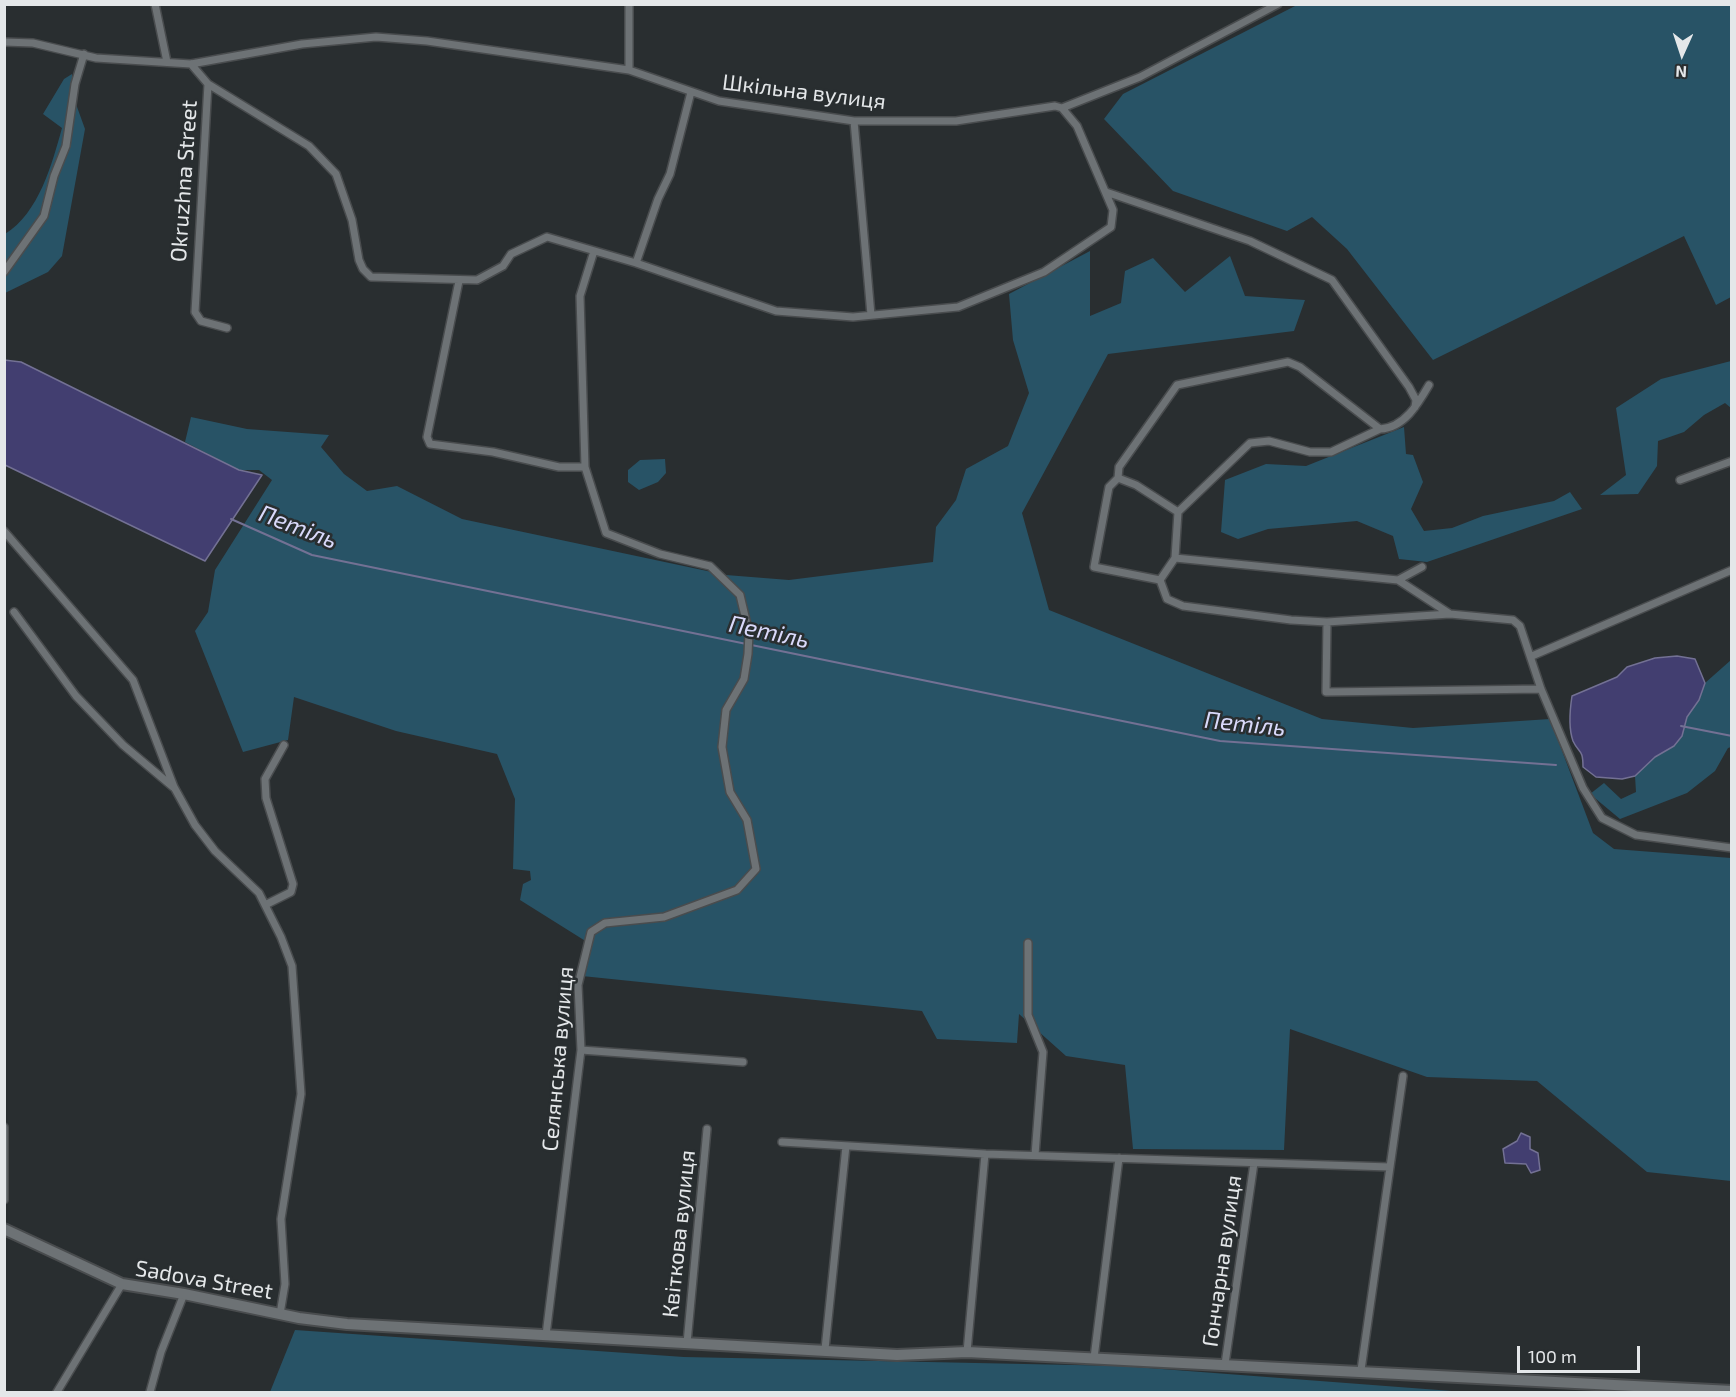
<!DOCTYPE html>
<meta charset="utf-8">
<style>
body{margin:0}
#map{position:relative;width:1736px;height:1397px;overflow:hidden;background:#292e30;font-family:"Exo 2",sans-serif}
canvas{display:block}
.frame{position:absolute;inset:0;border:6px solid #e4e7e9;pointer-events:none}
.north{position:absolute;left:1652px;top:24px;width:60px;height:60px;-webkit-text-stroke:4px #292e30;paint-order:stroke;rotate:183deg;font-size:16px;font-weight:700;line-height:24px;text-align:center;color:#e4e7e9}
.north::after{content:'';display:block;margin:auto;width:21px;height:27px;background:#e4e7e9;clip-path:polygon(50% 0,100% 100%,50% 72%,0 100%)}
.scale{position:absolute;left:1517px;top:1346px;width:123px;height:27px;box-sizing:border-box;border:3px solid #e4e7e9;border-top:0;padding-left:8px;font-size:18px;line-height:21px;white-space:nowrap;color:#e4e7e9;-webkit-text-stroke:4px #292e30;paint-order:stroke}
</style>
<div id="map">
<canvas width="1736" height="1397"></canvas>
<div class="frame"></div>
<div class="north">N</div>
<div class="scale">100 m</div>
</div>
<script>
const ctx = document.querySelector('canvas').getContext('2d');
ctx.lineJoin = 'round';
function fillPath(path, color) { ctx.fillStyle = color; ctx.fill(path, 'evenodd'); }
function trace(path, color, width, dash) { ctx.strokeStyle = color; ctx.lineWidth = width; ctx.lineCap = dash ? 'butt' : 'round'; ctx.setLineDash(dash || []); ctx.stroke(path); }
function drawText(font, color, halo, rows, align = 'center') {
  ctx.font = font + ' "Exo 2",sans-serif'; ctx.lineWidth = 5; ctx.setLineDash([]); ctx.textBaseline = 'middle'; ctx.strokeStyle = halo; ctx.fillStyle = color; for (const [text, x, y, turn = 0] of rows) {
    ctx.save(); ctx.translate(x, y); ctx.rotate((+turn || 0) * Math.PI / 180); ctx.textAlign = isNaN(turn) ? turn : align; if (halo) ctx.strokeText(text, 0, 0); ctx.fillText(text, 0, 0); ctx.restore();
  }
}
const green = new Path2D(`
 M1297,5h434v292l-15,8 -32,-69 -251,124 -86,-111 -35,-32 -25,14 -114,-40 -69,-72 19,-25z
 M72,74v19l13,36 -23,127 -14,16 -43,21v-59c34,-21 47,-70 57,-106l-19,-14 21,-35z
 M1090,251v65l31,-13 4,-32 28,-13 32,34 45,-36 15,40 60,4 -11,31 -186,23 -86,159 27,97 273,109 91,9 137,-9 43,114 21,16 117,9v323l-84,-9 -110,-91 -110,-4 -137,-48 -6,121 -151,-1 -8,-84 -59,-9 -47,-42 -2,29 -80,-4 -15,-28 -340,-35 5,-34 -67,-42 3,-16 8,-4 -1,-9 -17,-2 2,-70 -18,-45 -101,-23 -102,-34 -6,43 -45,12 -48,-121 13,-19 7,-42 57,-90 -13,-10h-20l-54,-28 6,-25 56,12 82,6 -8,12 23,27 23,17 30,-5 65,33 264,56 63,5 144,-18 3,-35 20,-27 10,-31 42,-23 21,-53 -16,-53 -4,-46z
 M1731,361v47l-6,-5 -21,12 -20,17 -26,9 -1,25 -19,28 -38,1 26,-20 -10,-67 45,-29z
 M1404,427l2,27 7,1 10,27 -12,27 13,22 28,-3 31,-12 71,-15 16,-9 12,17 -155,53 -28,-3 -6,-23 -36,-15 -89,8 -30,10 -17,-7 4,-52 41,-16 40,2z
 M665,459l1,14 -8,9 -19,8 -11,-8v-12l12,-10z
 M1731,660v87l-3,1 -13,23 -28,22 -67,26 -30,-25 14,-11 17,16 15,-7 -1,-16 20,-19 19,-11 8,-10 5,-19 12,-17 6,-17z
 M295,1330l389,27 438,9 343,26h-1195z`);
const water = new Path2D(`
 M4,360l17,2 218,108 23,5 -57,86 -200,-96z
 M1677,656l18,3 10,24 -6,17 -12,17 -5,19 -8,10 -19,11 -20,19 -13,3 -26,-2 -13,-10c0,-19 -4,-13 -10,-26 -5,-14 -3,-32 -1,-45l45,-19 10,-10 28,-9z
 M1521,1133l9,4v12l8,4 2,17 -9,3 -5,-9 -21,-1 -2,-14 14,-8z`);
const stream = new Path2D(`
 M231,519l81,36 908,186 336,24
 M1681,726l51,10`);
const street = new Path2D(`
 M155,4l12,58
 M4,42l29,1 63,15 95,6 111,-20 74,-7 51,4 202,29 90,31 135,20h102l99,-15 7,2 78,-31 138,-73
 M191,64l17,20
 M629,70v-66
 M854,121l17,194
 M1106,192l144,49 82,39 77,107 7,13 -1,7
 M636,263l140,48 77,6 105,-10 86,-35 67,-45 2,-17 -36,-84 -15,-18
 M4,272l40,-56 10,-40 12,-30 9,-62 9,-30
 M459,281l-32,156 3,7 63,8 66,15h26
 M227,328l-26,-7 -6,-9 13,-228 101,62 27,28 16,46 7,40 4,9 8,8 106,3 26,-14 8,-12 36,-17 89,26 22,-64 12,-25 21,-82
 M1118,478l-9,9 -15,80 66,13
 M1680,480l52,-19
 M1178,512l72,-69 19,-2 41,11h21l49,-23
 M4,531l129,149 41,107 21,38 20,26 44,42 22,44 11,29 9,128 -20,125 4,65 -5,30
 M1175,558l-15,22 7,19 16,7 108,14 36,2
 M1422,567l-24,13 52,34 63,6 7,6 21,63 42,99 19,30 34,17 96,13
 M1398,580l-223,-22 3,-46 -42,-27 -18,-7 1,-11 58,-82 111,-23 12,5 80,62c24,-1 38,-25 49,-44
 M14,612l62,84 47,49 50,42
 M1450,614l-123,8 -1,70 215,-3
 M1532,656l200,-86
 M265,905l26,-13 2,-8 -27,-86 -1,-19 19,-34
 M1028,943v72l15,37 -8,103
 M581,1050l162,12
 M4,1127v73
 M782,1142l203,12 405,13
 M546,1335l35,-285 -3,-65 13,-53 14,-9 59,-6 73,-27 19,-21 -9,-49 -17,-28 -8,-45 4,-37 18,-31 4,-25 1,-21 -9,-38 -30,-29 -50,-12 -54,-21 -21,-66 -5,-171 14,-45
 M687,1343l20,-214
 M825,1349l21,-203
 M967,1352l18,-198
 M1094,1358l25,-200
 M1225,1364l29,-201
 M1361,1370l42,-294
 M57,1392l65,-108
 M150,1392l11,-40 23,-58`);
const secondary = new Path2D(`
 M4,1229l118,55 62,10 115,24 48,6 550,31 70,-3 765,39`);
const streetNames = [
 ["Шкільна вулиця",804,92,7],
 ["Okruzhna Street",184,181,-86],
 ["Селянська вулиця",558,1059,-85],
 ["Квіткова вулиця",679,1234,-84],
 ["Гончарна вулиця",1222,1261,-82],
 ["Sadova Street",204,1280,10]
];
const waterNames = [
 ["Петіль",298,527,21],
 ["Петіль",769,632,12],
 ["Петіль",1245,724,6]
];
fillPath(green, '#285366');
fillPath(water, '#423e70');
trace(water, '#737194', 1.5);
trace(stream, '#737194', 2);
trace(street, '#494c4e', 10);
trace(secondary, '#494c4e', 14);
trace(street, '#6d7275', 7);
trace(secondary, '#6d7275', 10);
drawText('22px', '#e4e7e9', '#292e30', streetNames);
drawText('italic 24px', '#d9d9fa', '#292e30', waterNames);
</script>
